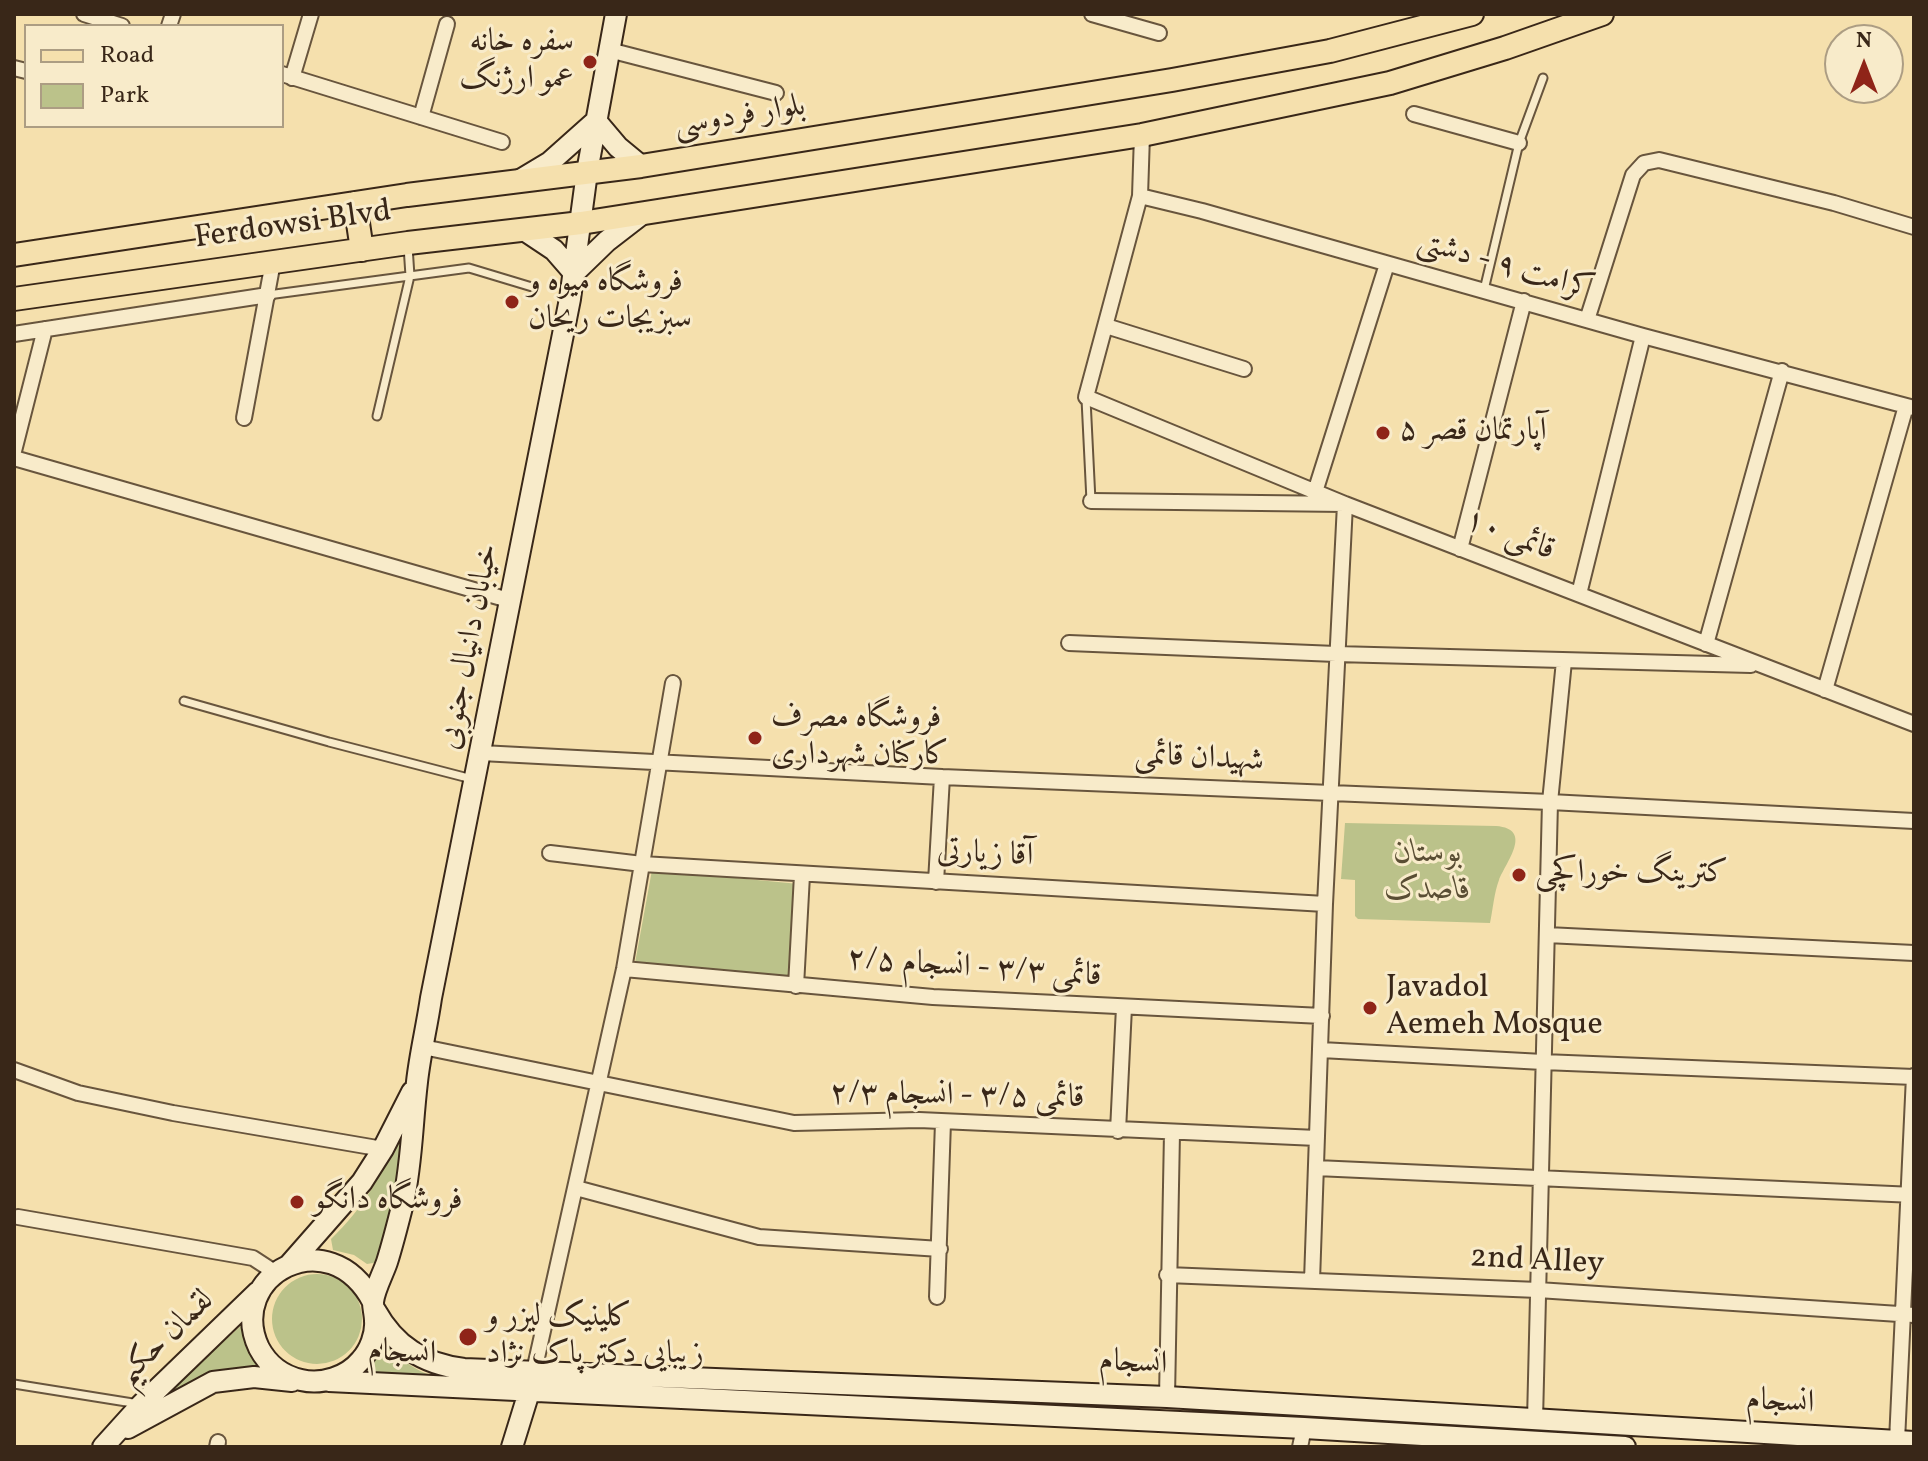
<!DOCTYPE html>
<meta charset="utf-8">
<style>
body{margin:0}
#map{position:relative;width:1928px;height:1461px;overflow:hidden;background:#f5e0ad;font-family:Vollkorn,serif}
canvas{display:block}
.frame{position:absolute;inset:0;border:16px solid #392718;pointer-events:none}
.legend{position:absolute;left:24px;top:24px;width:260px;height:104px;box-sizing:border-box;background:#f8ebca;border:2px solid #ac9d83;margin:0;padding:10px 14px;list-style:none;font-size:24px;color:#392718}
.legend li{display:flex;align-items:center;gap:16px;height:40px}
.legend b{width:40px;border:2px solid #ac9d83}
.north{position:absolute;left:1824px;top:24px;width:80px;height:80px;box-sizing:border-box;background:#f8ebca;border:2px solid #ac9d83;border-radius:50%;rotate:0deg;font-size:22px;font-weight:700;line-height:32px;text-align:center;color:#392718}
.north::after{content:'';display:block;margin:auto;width:28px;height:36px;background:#8f2418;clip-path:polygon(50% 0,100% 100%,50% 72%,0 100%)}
</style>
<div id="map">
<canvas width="1928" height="1461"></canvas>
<div class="frame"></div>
<ul class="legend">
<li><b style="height:10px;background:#f5e0ad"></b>Road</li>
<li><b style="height:22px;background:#bbc28a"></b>Park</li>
</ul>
<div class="north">N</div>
</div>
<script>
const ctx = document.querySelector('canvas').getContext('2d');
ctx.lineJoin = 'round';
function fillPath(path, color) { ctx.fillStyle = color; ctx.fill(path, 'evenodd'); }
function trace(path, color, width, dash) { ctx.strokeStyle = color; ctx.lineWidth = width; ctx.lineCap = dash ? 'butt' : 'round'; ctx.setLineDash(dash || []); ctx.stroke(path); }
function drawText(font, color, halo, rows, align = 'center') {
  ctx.font = font + ' Vollkorn,Amiri,serif'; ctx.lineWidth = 6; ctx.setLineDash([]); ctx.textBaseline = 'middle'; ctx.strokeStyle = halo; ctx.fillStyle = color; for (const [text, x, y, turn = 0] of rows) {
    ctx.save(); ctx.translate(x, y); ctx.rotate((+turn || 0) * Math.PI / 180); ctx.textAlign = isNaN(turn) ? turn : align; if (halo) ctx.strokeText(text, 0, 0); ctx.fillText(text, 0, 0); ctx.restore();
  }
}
const green = new Path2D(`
 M1345,823l151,3c38,3 10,36 3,54 -5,13 -6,29 -9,43l-132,-4 -3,-3v-36l-14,-1z
 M652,870l147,14 -10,94 -154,-15z
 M402,1128l4,16 -27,118 -12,2 -13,-9 -21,-5 -2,-11c33,-31 54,-69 71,-111z
 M272 1319a45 45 0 1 1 90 0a45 45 0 1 1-90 0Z
 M244,1323l21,47 -56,5 -46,22z
 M381,1330c18,30 29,39 62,50l-80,-1 14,-28z`);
const lane = new Path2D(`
 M1484,290l35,-147 24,-65
 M268,295l201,-27 63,19
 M1086,399l5,102
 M377,416l33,-140 -2,-30
 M184,701l145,41 143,37
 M14,1384l125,20`);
const street = new Path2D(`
 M84,14l38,12
 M1092,14l67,19
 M169,26l4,-12
 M609,50l167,43
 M14,68l12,3
 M282,74l220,68
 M292,78l19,-64
 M1414,114l105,29
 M421,117l26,-93
 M1142,135l-2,61 62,15 441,125 271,72
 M1140,196l-54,201 259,107 569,220
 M1587,320l46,-145 11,-12 15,-3 175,43 80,24
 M1106,326l138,43
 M14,334l254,-39
 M244,418l29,-156
 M14,451l31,-122
 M14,458l498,143
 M1315,492l72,-228
 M1091,501l254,3 -20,400 -13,377
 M1460,549l64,-248
 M1579,594l64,-258
 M1069,643l267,11 415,11
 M1706,644l76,-273
 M1825,690l81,-284
 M481,753l461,24 608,25 364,19
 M550,853l92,11 683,40
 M936,882l6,-105
 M1547,935l367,18
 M624,969l309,28 389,19
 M796,986l6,-111
 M423,1047l371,76 125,-3 398,18
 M1321,1050l222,12 371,15
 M14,1070l64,23 95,20 210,36
 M1118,1131l6,-124
 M1316,1168l598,27
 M576,1188l183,49 181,12
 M18,1217l235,41 23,15
 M1167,1275l371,15 376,25
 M937,1297l6,-175
 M534,1371l90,-402 49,-286
 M1167,1397l5,-264
 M1535,1420l15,-618 14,-141
 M1897,1441l17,-365
 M217,1447l1,-5
 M1300,1447l4,-19`);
const secondary = new Path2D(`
 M520,180l30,-18 46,-41 22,26 23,19
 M524,230l30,20 20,23 33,-32 35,-27
 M290,1264l72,-82 21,-33 29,-57
 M373,1302c-44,-84 -148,-26 -114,46 9,17 24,28 42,32 21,5 46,-3 60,-20 9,-10 15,-26 14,-39 0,-6 -2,-13 -2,-19 1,-12 10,-28 14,-40 6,-19 11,-39 16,-59 9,-40 9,-80 14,-121 3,-28 10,-56 14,-84l139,-699 17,-127 29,-158
 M375,1310c20,36 48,54 89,59l703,28 747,45
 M329,1381l975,47 321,19
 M128,1428l85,-46 41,-5 38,4
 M103,1447l38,-42 117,-113
 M512,1447l17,-55`);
const primary = new Path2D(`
 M355,203l7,47
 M14,255l393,-60 234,-29 531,-86 158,-29 142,-37
 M14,299l394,-56 173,-20 561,-88 248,-52 115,-35 97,-34`);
const markers = [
 [590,62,8,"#8f2418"],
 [512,302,8,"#8f2418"],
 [1383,433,8,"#8f2418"],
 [755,738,8,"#8f2418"],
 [1519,875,8,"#8f2418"],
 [1370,1008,8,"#8f2418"],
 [297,1202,8,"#8f2418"],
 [468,1337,10,"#8f2418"]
];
const poiNames = [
 ["سفره خانه",574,44,"right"],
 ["عمو ارژنگ",574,81,"right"],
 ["فروشگاه میوه و",528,284],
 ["سبزیجات ریحان",528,321],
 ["آپارتمان قصر ۵",1399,433],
 ["فروشگاه مصرف",771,720],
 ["کارکنان شهرداری",771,757],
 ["کترینگ خوراکچی",1535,875],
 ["Javadol",1386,990],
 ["Aemeh Mosque",1386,1027],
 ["فروشگاه دانگو",313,1202],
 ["کلینیک لیزر و",486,1319],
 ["زیبایی دکتر پاک نژاد",486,1356]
];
const streetNames = [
 ["بلوار فردوسی",740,118,-9],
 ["Ferdowsi Blvd",293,227,-8],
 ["کرامت ۹ - دشتی",1505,268,16],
 ["قائمی ۱۰",1509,537,21],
 ["خیابان دانیال جنوبی",471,647,-79],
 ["شهیدان قائمی",1199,760,3],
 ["آقا زیارتی",985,856,3],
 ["قائمی ۳/۳ - انسجام ۲/۵",974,970,4],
 ["قائمی ۳/۵ - انسجام ۲/۳",957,1098,1],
 ["2nd Alley",1537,1263,3],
 ["لقمان حکیم",167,1339,-44],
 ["انسجام",402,1355,3],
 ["انسجام",1133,1365,3],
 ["انسجام",1780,1404,3]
];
const parkNames = [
 ["بوستان",1428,855],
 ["قاصدک",1428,892]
];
fillPath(green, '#bbc28a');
trace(lane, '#68553d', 11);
trace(street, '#68553d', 18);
trace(secondary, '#392718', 24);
trace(primary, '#392718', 26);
trace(lane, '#f8ebca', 7);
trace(street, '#f8ebca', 14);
trace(secondary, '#f8ebca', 20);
trace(primary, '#f5e0ad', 22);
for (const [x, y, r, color] of markers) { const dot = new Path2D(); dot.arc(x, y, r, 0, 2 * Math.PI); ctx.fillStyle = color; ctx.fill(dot); trace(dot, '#f8ebca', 3); }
drawText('32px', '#392718', '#f8ebca', poiNames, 'left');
drawText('32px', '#392718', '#f8ebca', streetNames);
drawText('italic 32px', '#5a4e34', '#f8ebca', parkNames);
</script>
